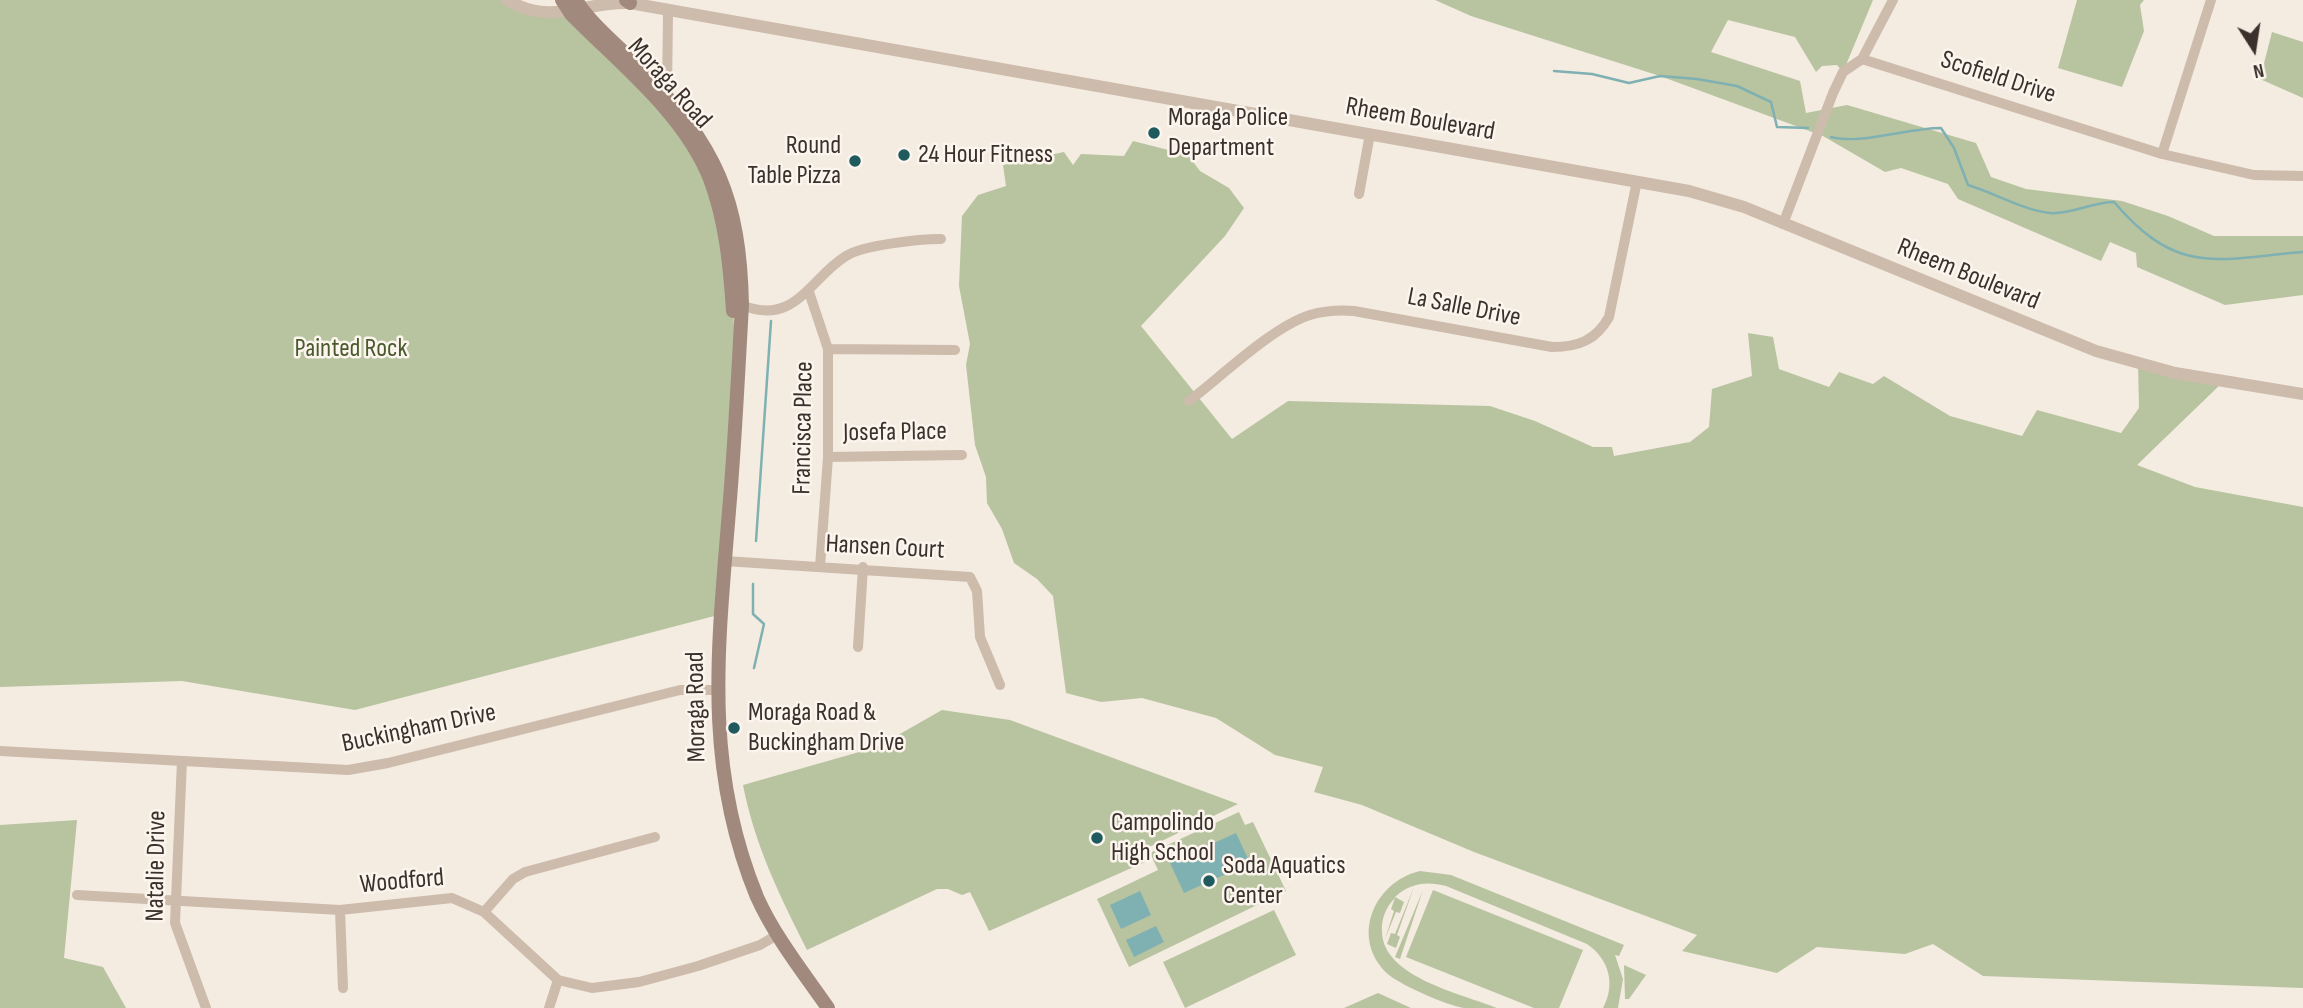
<!DOCTYPE html>
<style>
body{margin:0}
#map{position:relative;width:2303px;height:1008px;overflow:hidden;background:#f4ebe1;font-family:"Sofia Sans Condensed",sans-serif}
canvas{display:block}
.north{position:absolute;left:2219px;top:14px;width:70px;height:70px;-webkit-text-stroke:5px #fbf5ee;paint-order:stroke;rotate:168deg;font-size:19px;font-weight:700;line-height:28px;text-align:center;color:#3b302b}
.north::after{content:'';display:block;margin:auto;width:24px;height:32px;background:#3b302b;clip-path:polygon(50% 0,100% 100%,50% 72%,0 100%)}
</style>
<div id="map">
<canvas width="2303" height="1008"></canvas>
<div class="north">N</div>
</div>
<script>
const ctx = document.querySelector('canvas').getContext('2d');
ctx.lineJoin = 'round';
function fillPath(path, color) { ctx.fillStyle = color; ctx.fill(path, 'evenodd'); }
function trace(path, color, width, dash) { ctx.strokeStyle = color; ctx.lineWidth = width; ctx.lineCap = dash ? 'butt' : 'round'; ctx.setLineDash(dash || []); ctx.stroke(path); }
function drawText(font, color, halo, rows, align = 'center') {
  ctx.font = font + ' "Sofia Sans Condensed",sans-serif'; ctx.lineWidth = 5; ctx.setLineDash([]); ctx.textBaseline = 'middle'; ctx.strokeStyle = halo; ctx.fillStyle = color; for (const [text, x, y, turn = 0] of rows) {
    ctx.save(); ctx.translate(x, y); ctx.rotate((+turn || 0) * Math.PI / 180); ctx.textAlign = isNaN(turn) ? turn : align; if (halo) ctx.strokeText(text, 0, 0); ctx.fillText(text, 0, 0); ctx.restore();
  }
}
const green = new Path2D(`
 M0,0h507l62,12 126,137 35,107 7,123 -15,235 -367,96 -173,-29 -182,6z
 M1435,0h438l-30,72 -6,-7 -15,1 -6,6 -21,-35 -67,-17 -17,32 89,29 6,32 41,-8 129,38 15,34 35,12 96,12 46,15 46,20h89v59l-78,10 -88,-38 -1,-14 -26,-11 -9,19 -143,-62 -10,-15 -47,-16 -16,4 -62,-36 -163,-60 -189,-60z
 M2077,0h67l-4,5 4,26 -22,56 -64,-19z
 M2272,32l31,10v56l-43,-19z
 M1133,141l55,14 12,16 29,17 15,20 -19,28 -84,90 91,113 56,-38 202,5 45,15 58,26h19l2,9 76,-14 19,-15 3,-38 40,-13 -4,-43 25,4 6,32 50,18 10,-15 34,12 11,-8 66,40 72,20 15,-26 84,23 18,-25 -1,-44 85,18 -86,83 58,22 108,20v481l-320,-12 -50,-32 -28,10 -88,-7 -40,26 -95,-22 15,-16 -223,-83 -112,-47 -48,-13 9,-25 -48,-12 -59,-37 -74,-20 -41,4 -35,-9 -13,-97 -16,-17 -23,-16 -12,-34 -15,-26 -1,-26 -11,-32 -9,-80 4,-21 -11,-58 3,-70 16,-21 28,-9 -3,-21 61,-13 9,13 8,-11 43,2z
 M942,710l68,10 228,84 -97,47 4,11 -156,69 -19,-39 -8,3 -14,-6h-11l-130,61c-28,-56 -52,-104 -64,-165l134,-38z
 M1239,812l6,13 8,-3 33,69 -157,76 -32,-68 61,-29 -8,-17z
 M77,820l-13,138 39,9 23,41h-126v-183z
 M1420,871l31,4 173,70 -5,11 -4,-1 8,24 -5,29h-15c13,-24 6,-49 -16,-64l-141,-58c-19,-5 -36,-3 -51,11l9,5 -4,11 -4,-1 -11,27 9,-28 -3,-2 4,-11c-9,9 -14,21 -13,34 1,45 80,62 115,76 -11,0 -23,0 -33,0 -18,-3 -61,-22 -75,-33 -40,-35 -16,-93 31,-104z
 M1414,887l-17,48 3,2 -4,11 -9,-4 4,-11 4,1z
 M1423,890l-23,69 -5,-2z
 M1433,890l150,60 -24,58h-25l-128,-51z
 M1274,910l22,45 -111,53 -22,-46z
 M1624,965l22,10 -17,24h-4z
 M1378,993l33,15h-67z`);
const water = new Path2D(`
 M1236,833l14,30 -66,30 -14,-30z
 M1140,891l11,24 -30,14 -11,-24z
 M1156,926l8,16 -30,15 -8,-17z`);
const stream = new Path2D(`
 M1554,71l38,3 37,9 31,-7 37,3 40,7 34,16 6,25 31,1
 M1831,137c30,8 76,-9 110,-9l13,20 14,37c27,8 54,25 82,28 20,2 42,-11 64,-11 64,75 102,57 189,50
 M756,541l15,-220
 M753,584v30l11,10 -10,44`);
const minor = new Path2D(`
 M1862,59l300,95 92,21 49,1
 M667,95l1,-85
 M2162,154l49,-154
 M1359,194l11,-60
 M1783,224l50,-131 10,-21 19,-13 31,-59
 M809,292l19,57v108l-8,110
 M742,305c53,22 68,-27 104,-49 17,-11 74,-17 95,-17
 M828,349l127,1
 M1189,401c33,-25 83,-74 121,-86 14,-4 30,-5 44,-4l198,36c27,0 44,-7 57,-30l28,-136
 M828,457l134,-2
 M725,561l245,16 7,14 3,46 20,48
 M858,647l5,-80
 M0,751l348,19 40,-7 292,-73h36
 M182,761l-7,162 31,85
 M77,895l263,15 112,-12 32,14 74,68 34,8 47,-6 59,-16 62,-21 17,-10
 M340,910l3,78
 M484,912l29,-33 12,-7 130,-35
 M549,1008l9,-28`);
const tertiary = new Path2D(`
 M507,0c47,27 75,1 123,3l1059,188 55,16 352,144 79,22 128,21`);
const secondary = new Path2D(`
 M562,0l9,14c48,49 113,99 139,165 16,43 20,87 23,132
 M576,0c16,26 45,48 66,70 74,75 98,129 100,235 -4,69 -7,137 -13,206 -11,137 -26,255 28,386 18,40 46,75 71,111
 M626,0l4,3`);
const markers = [
 [1154,133,7,"#1f5a5e"],
 [904,155,7,"#1f5a5e"],
 [855,161,7,"#1f5a5e"],
 [734,728,7,"#1f5a5e"],
 [1097,838,7,"#1f5a5e"],
 [1209,881,7,"#1f5a5e"]
];
const streetNames = [
 ["Scofield Drive",1998,78,18],
 ["Moraga Road",669,84,48],
 ["Rheem Boulevard",1420,120,10],
 ["Rheem Boulevard",1968,275,22],
 ["La Salle Drive",1464,308,11],
 ["Francisca Place",804,428,-89],
 ["Josefa Place",895,433,-1],
 ["Hansen Court",885,548,3],
 ["Moraga Road",697,707,-91],
 ["Buckingham Drive",419,729,-12],
 ["Natalie Drive",157,866,-89],
 ["Woodford",402,882,-5]
];
const poiNames = [
 ["Moraga Police",1168,118],
 ["Department",1168,148],
 ["Round",841,146,"right"],
 ["Table Pizza",841,176,"right"],
 ["24 Hour Fitness",918,155],
 ["Moraga Road &",748,713],
 ["Buckingham Drive",748,743],
 ["Campolindo",1111,823],
 ["High School",1111,853],
 ["Soda Aquatics",1223,866],
 ["Center",1223,896]
];
const parkNames = [
 ["Painted Rock",351,349]
];
fillPath(green, '#b8c4a0');
fillPath(water, '#7fb0b2');
trace(stream, '#7fb0b2', 2.5);
trace(minor, '#cdbbac', 10);
trace(tertiary, '#cdbbac', 12);
trace(secondary, '#a18a7d', 14);
for (const [x, y, r, color] of markers) { const dot = new Path2D(); dot.arc(x, y, r, 0, 2 * Math.PI); ctx.fillStyle = color; ctx.fill(dot); trace(dot, '#fbf5ee', 2.5); }
drawText('26px', '#3b302b', '#fbf5ee', streetNames);
drawText('26px', '#3b302b', '#fbf5ee', poiNames, 'left');
drawText('26px', '#4a5a2e', '#fbf5ee', parkNames);
</script>
